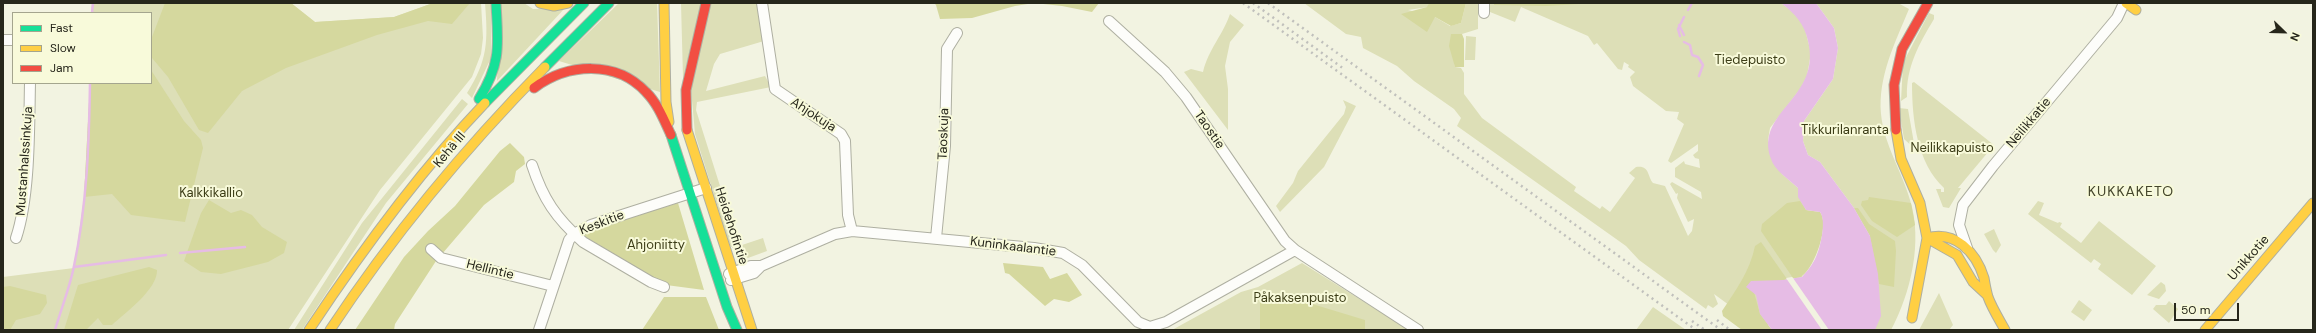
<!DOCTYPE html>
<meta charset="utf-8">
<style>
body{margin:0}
#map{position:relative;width:2316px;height:333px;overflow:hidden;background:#f2f3e1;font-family:"DM Sans",sans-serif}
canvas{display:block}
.frame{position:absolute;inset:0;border:4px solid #26261b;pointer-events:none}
.legend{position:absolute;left:12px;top:12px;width:140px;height:72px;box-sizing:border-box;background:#f8fada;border:1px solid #a4a58e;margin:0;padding:5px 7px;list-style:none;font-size:12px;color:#26261b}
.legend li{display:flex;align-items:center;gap:8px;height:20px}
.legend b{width:20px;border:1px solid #a4a58e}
.north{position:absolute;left:2264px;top:12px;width:40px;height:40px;-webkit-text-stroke:3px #f8fada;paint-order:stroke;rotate:113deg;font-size:11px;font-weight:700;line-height:16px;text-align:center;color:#26261b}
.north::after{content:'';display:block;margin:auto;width:14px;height:18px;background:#26261b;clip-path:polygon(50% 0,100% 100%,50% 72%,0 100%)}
.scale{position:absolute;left:2174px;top:303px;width:65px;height:18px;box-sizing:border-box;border:2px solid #26261b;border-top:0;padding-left:5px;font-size:12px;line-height:14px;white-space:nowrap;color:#26261b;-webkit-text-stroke:3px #f8fada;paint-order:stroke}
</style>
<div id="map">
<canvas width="2316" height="333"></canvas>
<div class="frame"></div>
<ul class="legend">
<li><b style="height:5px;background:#16e098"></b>Fast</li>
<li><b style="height:5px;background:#ffcf43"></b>Slow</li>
<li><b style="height:5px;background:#f24e42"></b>Jam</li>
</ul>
<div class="north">N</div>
<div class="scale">50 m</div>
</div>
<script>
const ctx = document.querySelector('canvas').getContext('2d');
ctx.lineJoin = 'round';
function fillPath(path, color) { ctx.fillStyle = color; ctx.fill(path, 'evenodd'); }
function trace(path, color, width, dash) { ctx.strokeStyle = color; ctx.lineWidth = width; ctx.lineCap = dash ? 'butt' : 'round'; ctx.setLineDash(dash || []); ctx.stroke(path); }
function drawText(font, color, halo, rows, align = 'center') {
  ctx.font = font + ' "DM Sans",sans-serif'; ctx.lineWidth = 4; ctx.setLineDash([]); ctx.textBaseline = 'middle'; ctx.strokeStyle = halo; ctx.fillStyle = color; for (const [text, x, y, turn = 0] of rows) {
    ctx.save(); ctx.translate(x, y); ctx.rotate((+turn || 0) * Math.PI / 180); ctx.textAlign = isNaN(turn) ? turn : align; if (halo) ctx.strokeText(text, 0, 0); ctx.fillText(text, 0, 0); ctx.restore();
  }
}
const green = new Path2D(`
 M92,3h199l24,19 79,-5 39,-14h48l2,35 -2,16 -9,23 -92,113 -92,140h-285v-53l71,-9 10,-71 6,-114h61v-70h-60z
 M485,3h6v55l-19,40 -5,-5c21,-33 21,-52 18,-90z
 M500,3h24l9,6 32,-1 -68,73z
 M619,3h38l3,89 -101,-31z
 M681,3h21l-19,75z
 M711,3h46l7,38 -44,13 -6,10 -8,27 59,-15 6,11 -74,15 -1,8 43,136 24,-8 4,13 -19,7 -18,-12 -35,-112 -4,-45z
 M1304,3h125l-1,4 -20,3 27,7 15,9 11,-3 5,-20h12v26l-16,5h-11l4,33 6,1 3,5v21l18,24 94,69 -2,4 26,18 2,-3 8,6 25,-34 -6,-5 7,-6c14,-2 11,9 17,16l12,3 23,50 4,-5 2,-12 -6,3 -11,-24 1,-5 -2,1 -6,-10 2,-2 30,17 -1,-7 -26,-15v-9l9,-7 1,3 15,4 -1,-9 -4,-1 -2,-3 5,-4v-7l-27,19 -3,-2 16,-37 -7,-5 2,-7 -13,-1 -33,-25 -3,-9 5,-5 -7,-5 1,-2 -5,-3 -2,8 -4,-1 -21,-26 -3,2 -6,-9 -67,-29 -6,15 -25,-10 -2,-9h293l12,9 11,13 7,28 -4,23 -6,12 -31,40 -2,12 14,34 16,14 8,22 -4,67 -19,3 -15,46 4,4h-9l-49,-36 4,10 -5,4 -5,-3 -2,4 -67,-49 -13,-14 -169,-120 4,-8 -7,-9 -40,-28 -17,-15 -34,-18 -2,-11 -15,-3z
 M1816,3h82l11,6c-14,34 -31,67 -28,105 3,31 21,57 29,86 13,41 1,93 -19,130h-39l18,-94 -16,-28 -34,-46 -12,-7 -5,-14 1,-20 29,-42 5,-31 -4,-20z
 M1929,13l5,2v4c-15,25 -28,48 -27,78l-6,4 2,-38z
 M1230,14l14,11 -14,17 -5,24 3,23v41l-44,-58 7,-3 12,3c6,-24 20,-37 27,-58z
 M1466,36l10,1 -1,23h-10z
 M1914,82l80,63 -36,43h3l-12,20 -6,-1 -7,-18h5v3h3v-4c-27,-25 -32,-68 -32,-105z
 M462,99l6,5 -82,99 -84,127h-8l68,-107z
 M1343,100l13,6 -32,61 -44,45 -4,-6 17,-23 5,-12 46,-57 2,-7z
 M1899,108l9,1 7,40 -11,-10z
 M2038,201l6,2 -5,12 19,8 1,-1 3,1 -2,4 21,16 18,-22 57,45 -24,29 -34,-26 3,-5 -7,-5 -3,4 -63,-49z
 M1994,229l7,16 -5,8 -3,-3 -9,-16z
 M1302,263l107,67h-237l69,-38 17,-5z
 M2161,282l4,3 1,6 -7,8 -12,-4z
 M1939,293l14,32 -4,5h-30z
 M2079,300l13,10 -8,11 -13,-9z
 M2169,301l9,8 -9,14 -16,-14 3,-4h10z
 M1653,307l33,23h-50z`);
const forest = new Path2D(`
 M165,3h126l24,19 79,-5 39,-14h37l-18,21 -24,-3 -51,14 -91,33 -44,23 -34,42 -9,-3 -31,-53 -16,-19v-21z
 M934,3h165l-7,9 -30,-6 -28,-3 -19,3 -43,12 -32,1 -4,-14z
 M1429,3h37l-5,20 -10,3 -16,-9 -8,15 -26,-18 26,-7z
 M1494,3h103l-51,3 -52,-1z
 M1451,34h11l2,5v28h-9l-6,-21z
 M151,70l33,51 17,19 2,8 -18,74 -54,-7 -19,-21 -28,3 6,-114h61z
 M510,143l14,14 1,7 -9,7 -2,11 -30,23 -48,56 -41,63 -1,6h-39l49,-73 24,-26 27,-25 45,-55z
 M1869,197l42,6 4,22 -18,12 -25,-16 -11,-16 1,-4 6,-1z
 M209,200l22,13 10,-3 11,5 10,12 25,15 -3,11 -16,9 -47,12 -20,-2 -17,-11 17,-48z
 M1800,201l6,9 14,2c10,12 -5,55 -18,64 -2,2 -6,2 -9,2l-32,-47 1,-7 25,-21z
 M678,203l26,87 -38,-5 -82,-49 2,-5z
 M1854,208h4l11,16 26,17 1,10 -2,36 -15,-3 -9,-48z
 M1761,242l26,37 -33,13 6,22 12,16h-30l-19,-14 -1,-5c14,-21 28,-40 33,-65z
 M1003,263l40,4 7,12 17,-6 15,22 -13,7 -15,-3 -9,7 -36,-32 -4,-1z
 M149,267l8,3c1,19 -32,43 -45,55h-9l-5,-7 -12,12h-22l14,-45z
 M10,286l36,9 1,8 -7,11 -24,6 -6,10h-7v-43z
 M1276,293l89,27v10h-105v-30z
 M664,297h42l13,33h-77z`);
const water = new Path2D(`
 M1781,3h35l18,25 4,20 -5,31 -29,42 -1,20 5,14 12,7 34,46 16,28 8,38 3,42 -6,14h-103l-12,-16 -4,-19 -10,-8 5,-6 32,-1 19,-3c4,-5 9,-10 12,-16 6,-10 13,-40 6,-49l-14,-2 -8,-13v-9c-8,-8 -24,-18 -27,-29 -17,-48 51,-60 37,-118 -4,-18 -13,-27 -27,-38z`);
const pier = new Path2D(`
 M1792,277l1,1 36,52h-7l-36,-52z`);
const stream = new Path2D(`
 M1688,10l4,-7
 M92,13l1,-10
 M1679,25l5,10
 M1680,36l-2,-7 6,-12
 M1684,42l6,3 2,10 6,2 5,8 -4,11
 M180,253l65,-6
 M74,267l92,-12
 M55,330c6,-21 15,-43 19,-64 13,-61 15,-122 16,-183`);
const street = new Path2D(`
 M762,3l13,86 66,45 4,7 3,74 4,16
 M1484,3v10
 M1109,21l56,51 21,25 99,144 10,9 123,80
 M3,40h10
 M532,165c11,34 24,53 51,77l68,40 13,5
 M16,238c14,-42 13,-109 14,-155
 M936,238l9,-92 2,-97 10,-16
 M1967,248l-8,-23 4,-20 30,-39 124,-148 7,-15
 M431,249l10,9 112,28
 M729,274l22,-8h10l74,-32 17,-3 182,17 29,5 19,12 56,57 12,5 16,-5 129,-72
 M731,280l23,-7 7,-7
 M539,330l30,-90 5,-6 17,-9 115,-37`);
const fast = new Path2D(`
 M545,67l64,-64
 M479,99c23,-37 19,-55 17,-96
 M485,103l99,-100
 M671,135l56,172 10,23`);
const slow = new Path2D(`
 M540,3l14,3 14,-3
 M664,3l2,99 3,20
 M2126,3l10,7
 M687,130l65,200
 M1896,130l5,29 19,44 7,35 -15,80
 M1987,295l-14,-13 -16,-27 -30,-17c28,-8 49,14 57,40 1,6 2,12 4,19 4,11 11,22 17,33
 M309,330c53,-80 110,-158 176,-227
 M330,330c63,-95 135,-182 215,-263
 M2205,330l108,-127`);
const jam = new Path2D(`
 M534,88c34,-25 82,-28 112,4 12,12 18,28 25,43
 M687,130l-1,-40 20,-87
 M1896,130l-2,-45 8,-36 26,-46`);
const rail = new Path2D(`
 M1243,3l453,327
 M1253,3l91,66
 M1268,3l453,327
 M1717,320l13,10
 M1692,321l13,9`);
const parkNames = [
 ["Tiedepuisto",1750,61],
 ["Tikkurilanranta",1845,131],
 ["Neilikkapuisto",1952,149],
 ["Kalkkikallio",211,194],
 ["Ahjoniitty",656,246],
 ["Påkaksenpuisto",1300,299]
];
const streetNames = [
 ["Ahjokuja",813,115,33],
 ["Neilikkatie",2029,123,-50],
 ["Taostie",1209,130,55],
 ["Taoskuja",944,134,-88],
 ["Kehä III",450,150,-50],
 ["Mustanhalssinkuja",25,161,-86],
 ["Keskitie",602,223,-21],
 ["Heidehofintie",731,226,72],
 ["Kuninkaalantie",1013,247,7],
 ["Unikkotie",2249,258,-49],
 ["Hellintie",490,270,14]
];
const neighbourhoodNames = [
 ["KUKKAKETO",2131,192]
];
fillPath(green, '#dddfb7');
fillPath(forest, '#d5d89e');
fillPath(water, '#e6bce5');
fillPath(pier, '#f2f3e1');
trace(stream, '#e6bce5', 2.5);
trace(street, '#aeafa1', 12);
trace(fast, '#aeafa1', 11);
trace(slow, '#aeafa1', 11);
trace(jam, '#aeafa1', 11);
trace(street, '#fdfdfa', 10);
trace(fast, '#16e098', 9);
trace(slow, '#ffcf43', 9);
trace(jam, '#f24e42', 9);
trace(rail, '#c0c0bc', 2.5, [2, 4]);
drawText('13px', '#3c3d17', '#f8fada', parkNames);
drawText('13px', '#26261b', '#f8fada', streetNames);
ctx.letterSpacing = '1px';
drawText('14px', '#44452b', '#f8fada', neighbourhoodNames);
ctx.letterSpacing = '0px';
</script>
